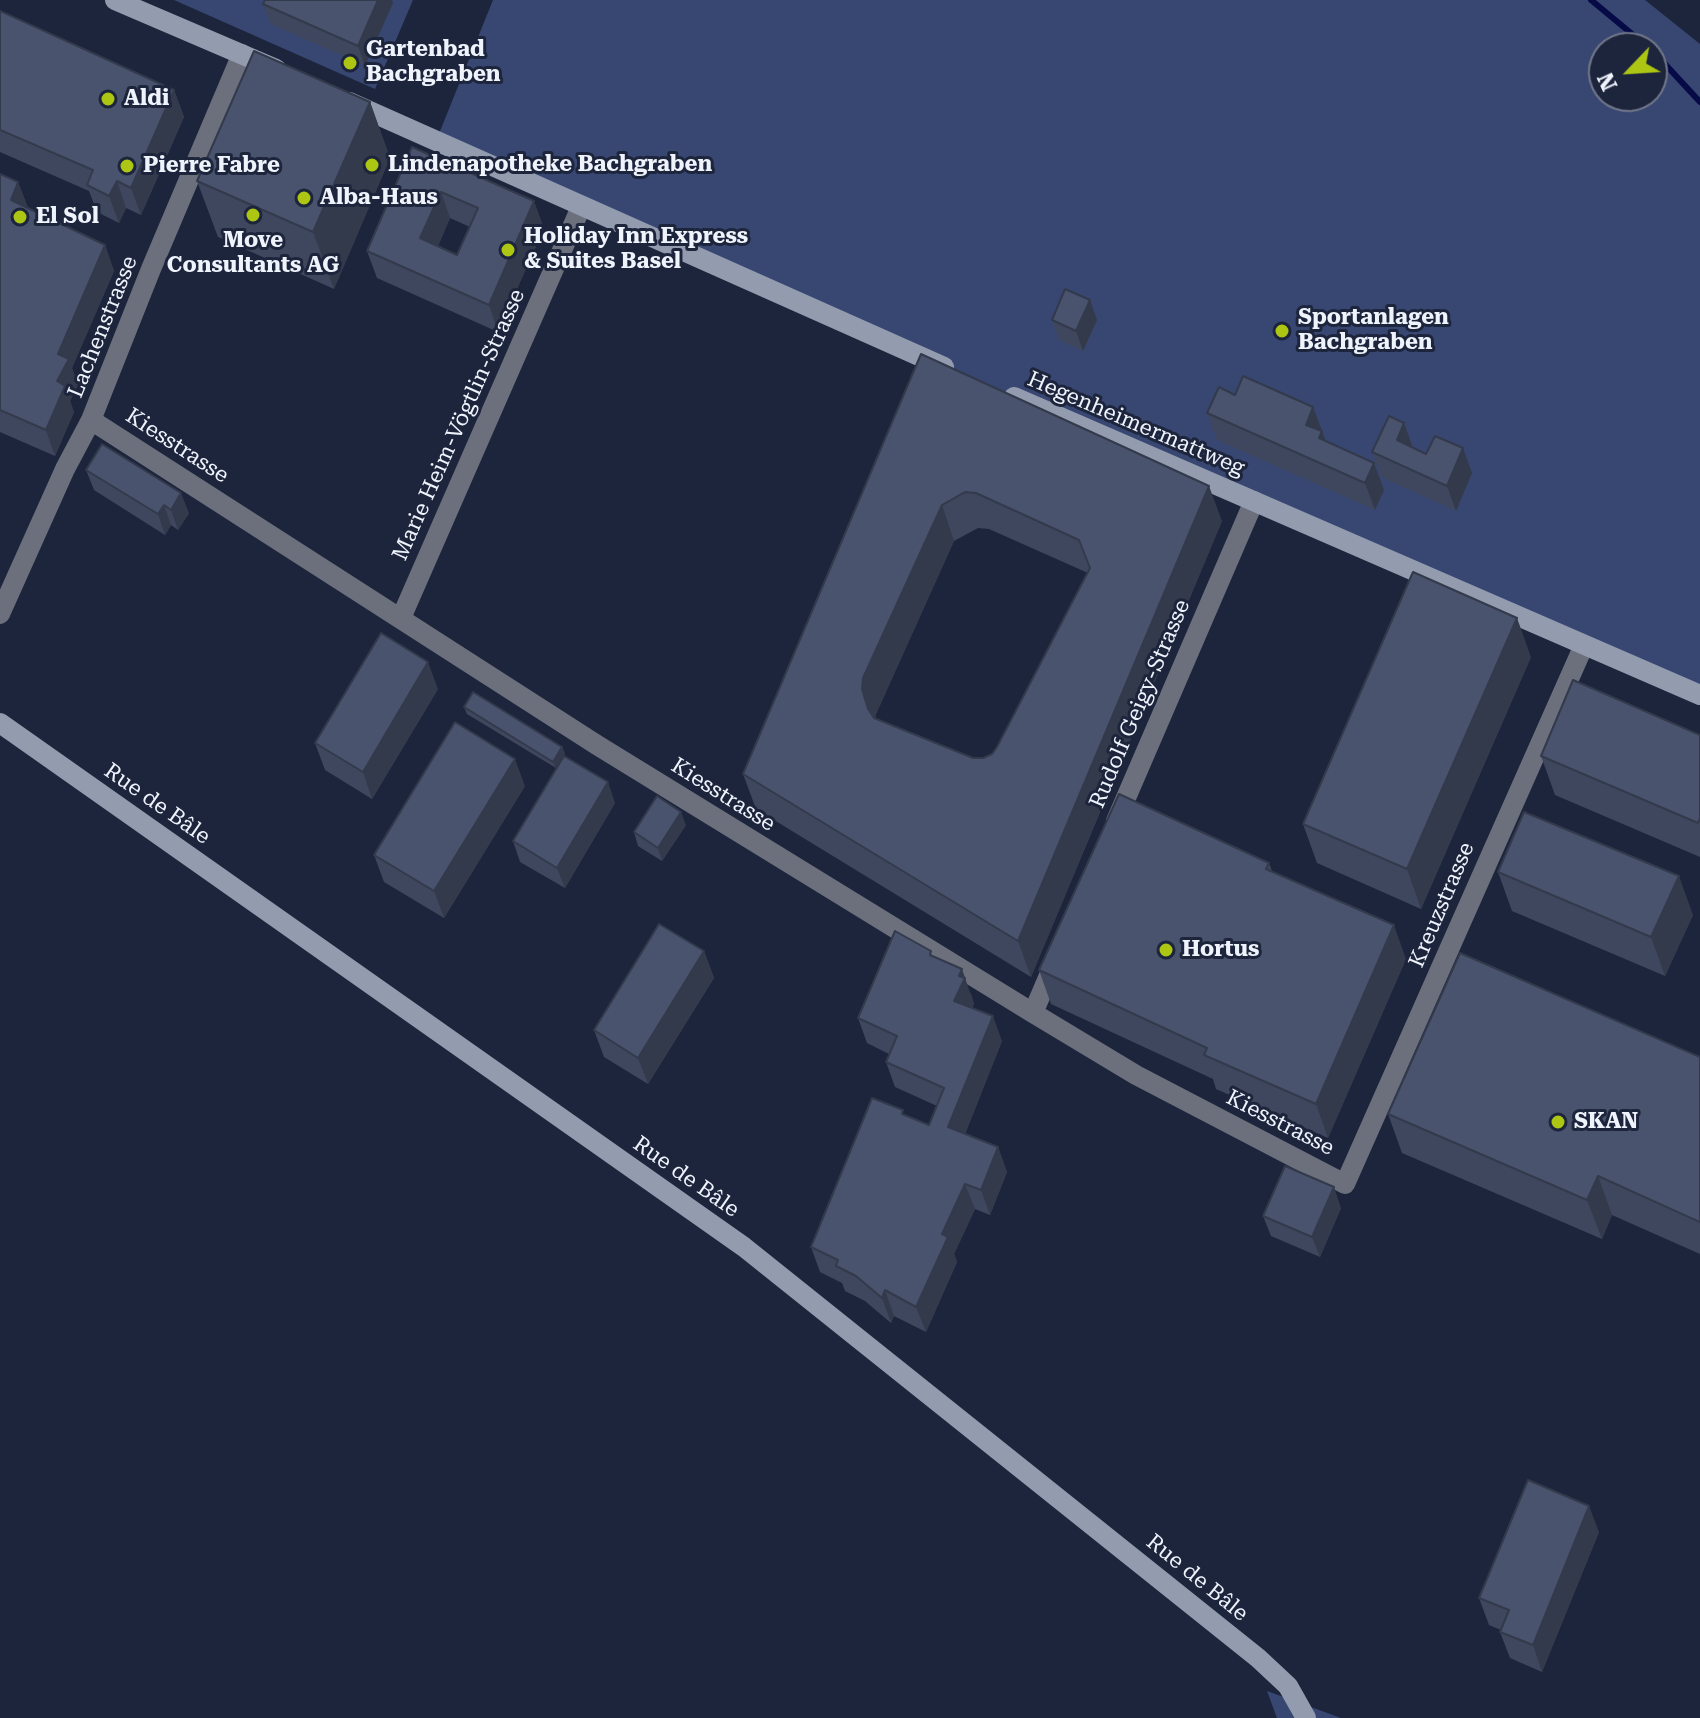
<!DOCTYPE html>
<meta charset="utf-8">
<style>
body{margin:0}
#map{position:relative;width:1700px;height:1718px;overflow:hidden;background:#1d253c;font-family:"Roboto Serif",serif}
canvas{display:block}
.north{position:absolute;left:1588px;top:32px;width:80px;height:80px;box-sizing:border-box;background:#1d253c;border:2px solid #717789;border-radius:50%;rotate:245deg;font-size:22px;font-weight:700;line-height:32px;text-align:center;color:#eff3fc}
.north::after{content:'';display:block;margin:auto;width:28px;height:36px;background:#acc613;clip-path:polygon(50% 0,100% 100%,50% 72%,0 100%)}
</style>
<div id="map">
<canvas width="1700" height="1718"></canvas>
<div class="north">N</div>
</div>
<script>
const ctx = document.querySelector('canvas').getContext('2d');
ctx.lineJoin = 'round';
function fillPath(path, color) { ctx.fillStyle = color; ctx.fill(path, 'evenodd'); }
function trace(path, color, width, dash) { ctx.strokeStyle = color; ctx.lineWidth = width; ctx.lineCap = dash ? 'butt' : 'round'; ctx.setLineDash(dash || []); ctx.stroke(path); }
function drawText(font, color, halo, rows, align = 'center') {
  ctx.font = font + ' "Roboto Serif",serif'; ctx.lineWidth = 6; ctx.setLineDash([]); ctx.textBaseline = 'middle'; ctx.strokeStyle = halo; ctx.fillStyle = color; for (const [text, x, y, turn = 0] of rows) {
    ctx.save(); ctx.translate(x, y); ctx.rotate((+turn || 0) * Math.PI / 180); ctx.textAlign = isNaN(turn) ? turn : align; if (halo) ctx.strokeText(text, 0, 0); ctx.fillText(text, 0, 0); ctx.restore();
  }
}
const green = new Path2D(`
 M174,0h239l-38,89z
 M493,0h1152l55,44v651l-481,-208 -783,-346zM1604,48h48v48h-48z
 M1267,1691l74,27h-64z`);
const stream = new Path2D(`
 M1591,0l58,48
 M1652,50l48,52`);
const street = new Path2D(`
 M91,420l506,325 436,268 103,62 209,109 239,-539
 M0,614l65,-145 26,-49 60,-151 91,-215
 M401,618l180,-411
 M1116,821l138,-320
 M1033,1013l21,-49`);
const secondary = new Path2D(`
 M115,0l161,69
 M349,102l595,265
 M1014,397l686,298
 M0,723l744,524 514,411 30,28 18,32`);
const wall = new Path2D(`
 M393,3l-28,63 -94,-42 -8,-20z
 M0,11l174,79 10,27 -43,98 -15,-7 -7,15 -22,-11 -8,-21 -89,-39z
 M370,102l20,56 -56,131 -116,-52 -21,-56z
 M412,147l132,81 -46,104 -121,-54 -10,-27zM450,218l20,9 -13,28 -19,-9z
 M0,174l18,8 10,26 77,37 9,26 -42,97 6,17 -8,16 4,11 -19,44 -55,-24z
 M1090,300l7,20 -14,31 -24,-11 -7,-20z
 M921,354l301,167 -191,456 -275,-168 -13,-35zM978,528l11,1 99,44 -91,174 -5,7 -9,4h-10l-98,-40 1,-4 78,-173z
 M1235,395l78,12 13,34 58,49 -9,20 -158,-70 -10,-27z
 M1404,423l9,25 59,25 -16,38 -75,-34 -9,-25z
 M86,470l103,43 -11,17 -7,-5 -6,10 -71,-45z
 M1531,657l-110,252 -104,-46 -14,-39z
 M438,689l-66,110 -47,-29 -10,-27z
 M464,707l98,40 3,7 -9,14 -89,-54z
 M1700,735v122l-145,-62 -14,-39z
 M525,786l-81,132 -60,-36 -10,-27z
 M615,803l-50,85 -45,-26 -7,-21z
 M686,825l-24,36 -24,-15 -4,-14z
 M1269,863l3,8 134,88 -78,179 -112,-49 -3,-10 -162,-75 -12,-34z
 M1498,872l195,43 -28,61 -153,-65z
 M704,951l10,27 -66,106 -44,-27 -10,-27z
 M933,956l38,38 3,10 -2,4 30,33 -37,93 33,13 9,25 -17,43 -15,-6 -21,45 3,8 -31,70 -32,-16 -3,7 -26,-22 -20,-10 -3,-8 -22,-11 -9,-25 94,-132 24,10 8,-19 -42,-19 -9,-25 3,-8 -22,-11 -9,-25z
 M1700,1057v197l-88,-39 -10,24 -200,-86 -14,-39z
 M1341,1208l-21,49 -49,-21 -8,-20z
 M1599,1532l-57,140 -32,-14 -10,-26 1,-2 -12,-5 -10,-27z`);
const shadedWall = new Path2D(`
 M378,0h14l1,3 -28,63 -7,-20z
 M174,90l10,27 -43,98 -10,-27z
 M370,102l20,56 -56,131 -21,-57z
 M117,181l9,27 -7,15 -10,-27z
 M18,182l10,26 -17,-8z
 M441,192l9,26 -20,46 -10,-26z
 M534,201l10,27 -46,104 -9,-27z
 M105,245l9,26 -42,97 6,17 -8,16 4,11 -19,44 -9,-26 11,-49 1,-27z
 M1090,300l7,20 -14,31 -7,-20z
 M1313,407l9,24 10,27 -26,-33z
 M1404,423l9,25 -16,-8z
 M1463,448l9,25 -16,38 -9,-25z
 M1374,463l10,27 -9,20 -10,-27z
 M1209,486l13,35 -191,456 -13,-36z
 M181,493l8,20 -11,17 -7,-20z
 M164,505l7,20 -6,10 -7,-21z
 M942,505l12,36 -78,173 -1,11 6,20 -19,-56 1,-11z
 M1517,618l14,39 -110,252 -14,-40z
 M428,662l10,27 -66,110 -9,-27z
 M562,747l3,7 -9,14 -3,-6z
 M515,759l10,27 -81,132 -10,-27z
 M608,782l7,21 -50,85 -8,-20z
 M681,812l5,13 -24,36 -4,-13z
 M1679,876l14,39 -28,61 -14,-39z
 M1394,925l12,34 -78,179 -12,-34z
 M704,951l10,27 -66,106 -10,-26z
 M962,969l12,35 -10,22 -10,-25 5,-25z
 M993,1016l9,25 -44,111 -10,-25z
 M998,1147l9,25 -17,43 -9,-25z
 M1598,1176l14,39 -10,24 -15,-39z
 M965,1184l10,25 -21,45 3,8 -31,70 -10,-25 26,-73z
 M1334,1187l7,21 -21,49 -8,-20z
 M885,1290l9,26 -3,7 -9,-25z
 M1589,1506l10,26 -57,140 -9,-27z`);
const building = new Path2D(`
 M265,0h113l-20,46 -95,-42z
 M0,11l174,79 -43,98 -14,-7 -8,15 -22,-11 6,-15 -93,-40z
 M254,51l116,51 -57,130 -116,-51z
 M412,147l122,54 -45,104 -122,-54zM441,192l37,16 -21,47 -37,-17z
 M0,174l18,8 -7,18 94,45 -47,109 11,5 -12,22 8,5 -19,44 -46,-20z
 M1065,289l25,11 -14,31 -24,-11z
 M921,354l288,132 -191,455 -275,-167zM965,492l11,1 103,47 11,28 -93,179 -5,7 -9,4h-10l-99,-40 -6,-9 -6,-20 1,-11 79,-173z
 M1243,376l70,31 -7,18 16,6 -3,7 55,25 -9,20 -158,-70 12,-26 16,8z
 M1389,416l15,7 -7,17 29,14 9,-18 28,12 -16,38 -75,-34z
 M102,444l79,49 -10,17 -7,-5 -6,9 -72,-44z
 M1413,572l104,46 -110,251 -104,-45z
 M381,633l47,29 -65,110 -48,-29z
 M1573,680l127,55v83l-2,5 -157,-67z
 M473,692l89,55 -9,15 -89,-55z
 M455,722l60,37 -81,132 -60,-36z
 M564,756l44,26 -51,86 -44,-27z
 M1119,794l150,69 -3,6 128,56 -78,179 -112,-49 3,-7 -168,-78z
 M657,796l24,16 -23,36 -24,-16z
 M1524,812l155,64 -28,61 -153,-65z
 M659,924l45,27 -66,107 -44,-28z
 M895,931l36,20 -1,4 32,14 -3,7 6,2 -11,23 39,15 -45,111 50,20 -17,43 -16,-6 -23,50 6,3 -32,70 -31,-17 -3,8 -26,-22 -20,-10 2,-6 -27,-13 61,-149 31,12 -1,4 27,11 15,-37 -58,-26 11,-26 -39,-18z
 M1460,953l240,104v165l-102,-46 -11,24 -199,-86z
 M1285,1166l49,21 -22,50 -49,-21z
 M1528,1480l61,26 -56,139 -33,-13 9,-22 -30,-12z`);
const markers = [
 [350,63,8,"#acc613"],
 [108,99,8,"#acc613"],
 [372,165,8,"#acc613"],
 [127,166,8,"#acc613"],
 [304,198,8,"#acc613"],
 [253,215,8,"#acc613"],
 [20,217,8,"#acc613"],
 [508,250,8,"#acc613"],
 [1282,331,8,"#acc613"],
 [1166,950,8,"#acc613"],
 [1558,1122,8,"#acc613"]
];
const poiNames = [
 ["Gartenbad",366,50],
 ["Bachgraben",366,75],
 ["Aldi",124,99],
 ["Lindenapotheke Bachgraben",388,165],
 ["Pierre Fabre",143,166],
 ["Alba-Haus",320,198],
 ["El Sol",36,217],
 ["Holiday Inn Express",524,237],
 ["& Suites Basel",524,262],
 ["Move",253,241,"center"],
 ["Consultants AG",253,266,"center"],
 ["Sportanlagen",1298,318],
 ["Bachgraben",1298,343],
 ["Hortus",1182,950],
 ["SKAN",1574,1122]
];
const streetNames = [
 ["Lachenstrasse",103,327,-68],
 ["Hegenheimermattweg",1136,424,23],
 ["Marie Heim-Vögtlin-Strasse",459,425,-66],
 ["Kiesstrasse",177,446,33],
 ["Rudolf Geigy-Strasse",1140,704,-67],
 ["Kiesstrasse",723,795,32],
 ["Rue de Bâle",157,804,35],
 ["Kreuzstrasse",1442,905,-67],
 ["Kiesstrasse",1280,1123,27],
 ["Rue de Bâle",686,1177,35],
 ["Rue de Bâle",1197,1578,39]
];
fillPath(green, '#384772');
trace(stream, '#060a46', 6);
trace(street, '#6c707d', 20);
trace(secondary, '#939baf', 20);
fillPath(wall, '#3f475e');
fillPath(shadedWall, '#333a4c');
fillPath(building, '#49536d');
trace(building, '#333a4c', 2);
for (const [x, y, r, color] of markers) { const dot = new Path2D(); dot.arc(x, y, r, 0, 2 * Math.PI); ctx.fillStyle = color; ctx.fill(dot); trace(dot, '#1d253c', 3); }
drawText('bold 22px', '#eff3fc', '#1d253c', poiNames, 'left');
drawText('22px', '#eff3fc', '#1d253c', streetNames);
</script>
